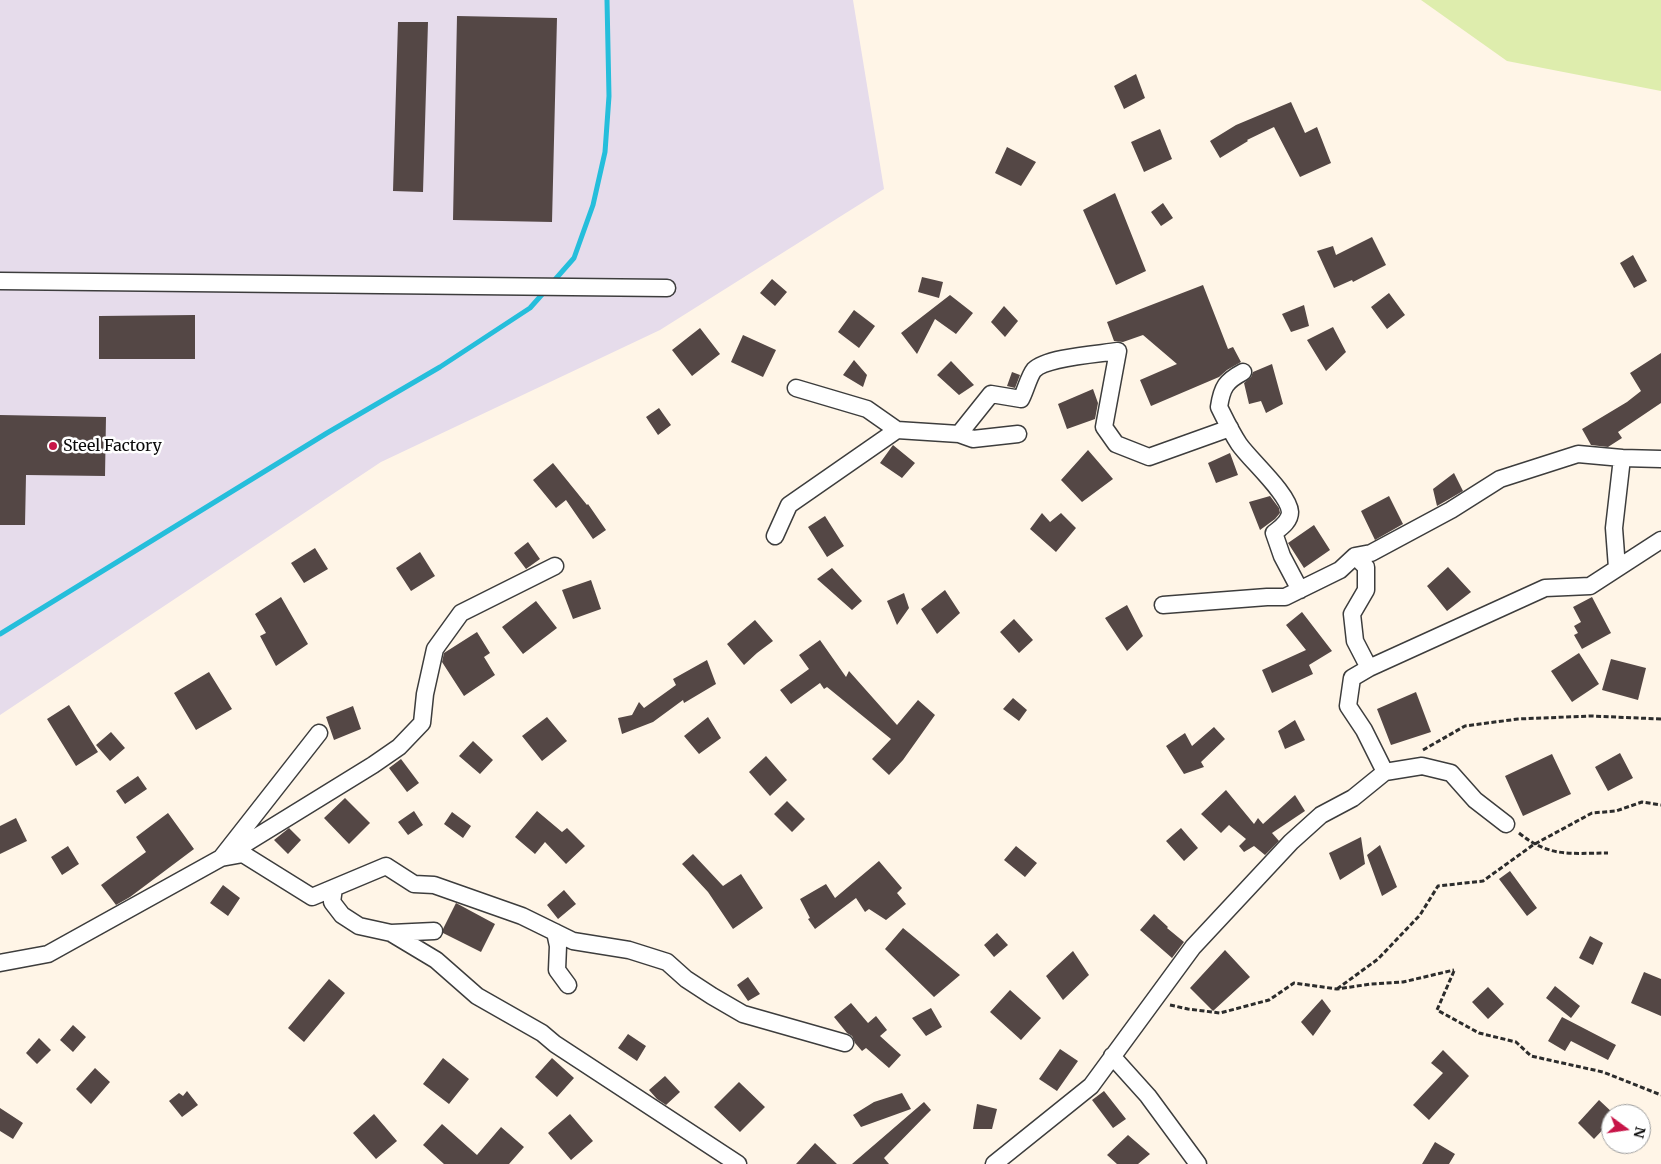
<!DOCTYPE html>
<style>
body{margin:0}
#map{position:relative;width:1661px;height:1164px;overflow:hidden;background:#fff5e7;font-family:Merriweather,serif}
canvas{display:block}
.north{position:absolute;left:1601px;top:1104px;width:50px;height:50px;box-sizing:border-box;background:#fff;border:1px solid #9d9d9d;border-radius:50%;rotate:104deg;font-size:14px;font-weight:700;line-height:20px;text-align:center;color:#0a0a0a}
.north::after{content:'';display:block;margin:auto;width:18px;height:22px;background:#c71548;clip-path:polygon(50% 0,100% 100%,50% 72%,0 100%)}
</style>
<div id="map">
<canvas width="1661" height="1164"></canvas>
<div class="north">N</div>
</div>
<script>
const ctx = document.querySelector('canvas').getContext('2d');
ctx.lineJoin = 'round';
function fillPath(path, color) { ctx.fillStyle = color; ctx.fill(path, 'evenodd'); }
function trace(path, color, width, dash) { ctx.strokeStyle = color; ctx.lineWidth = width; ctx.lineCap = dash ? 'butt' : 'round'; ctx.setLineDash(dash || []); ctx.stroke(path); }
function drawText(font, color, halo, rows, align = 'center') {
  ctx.font = font + ' Merriweather,serif'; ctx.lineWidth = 5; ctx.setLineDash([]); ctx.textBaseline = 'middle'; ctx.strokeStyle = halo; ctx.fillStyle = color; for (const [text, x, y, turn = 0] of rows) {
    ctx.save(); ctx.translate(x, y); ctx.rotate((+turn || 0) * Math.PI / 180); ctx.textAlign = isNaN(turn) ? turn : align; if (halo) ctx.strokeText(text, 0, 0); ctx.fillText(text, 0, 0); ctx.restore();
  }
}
const industrial = new Path2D(`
 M0,0h853l31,189 -224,141 -279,132 -381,253z`);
const green = new Path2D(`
 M1421,0h240v91l-154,-30z`);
const stream = new Path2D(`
 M552,283l22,-25 19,-53 12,-53 4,-56 -2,-96
 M0,634l327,-201 113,-66 90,-59 16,-18`);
const building = new Path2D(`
 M457,16l100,2 -5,204 -99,-2z
 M398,22h30l-5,170 -30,-1z
 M1136,74l9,24 -21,11 -10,-23z
 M1291,102l14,31 12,-6 14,36 -31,14 -26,-50 -27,13 1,1 -28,17 -10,-17 26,-16z
 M1160,129l12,30 -28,13 -13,-30z
 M1007,147l29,15 -15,24 -26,-13z
 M1115,193l31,78 -30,14 -33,-75z
 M1163,203l10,15 -12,8 -10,-14z
 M1372,237l14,28 -33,17 -1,-2 -18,8 -17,-37 16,-5 3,9z
 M1633,255l14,26 -13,7 -14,-25z
 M922,277l21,5 -4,16 -21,-6z
 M772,279l15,13 -12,14 -15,-13z
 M1203,285l25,64 5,-2 8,15 -14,8 -8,7 -68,29 -11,-26 37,-16 -34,-29 -20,7 -9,-1 -7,-19z
 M1389,293l16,22 -18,14 -16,-22z
 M950,295l23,18 -17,21 -21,-15 -18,35 -16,-21z
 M1304,305l5,21 -18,6 -9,-18z
 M1004,306l14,15 -13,16 -14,-15z
 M854,310l21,16 -16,22 -21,-16z
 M195,315v44h-96v-43z
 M1333,327l13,25 -20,19 -19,-31z
 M700,328l20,26 -28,22 -20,-26z
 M743,335l33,15 -13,27 -32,-15z
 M1661,353v50l-43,29 4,6 -14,9 -17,-2 -9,-16 45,-27 14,-11 -11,-18z
 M854,360l13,15 -4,12 -20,-12z
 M951,361l23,24 -15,10 -22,-20z
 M1272,364l11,40 -17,9 -5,-12 -12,3 -5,-21 7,-6 2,-5z
 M1012,372l8,3 -5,13 -8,-2z
 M1093,389l5,14 -3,16 -28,10 -9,-25z
 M659,408l12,17 -13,10 -12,-18z
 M0,415l106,2 -1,59 -79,-1 -1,50h-25z
 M893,445l22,18 -13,15 -22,-15z
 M1088,450l25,29 -31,23 -21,-22z
 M1230,453l8,22 -22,8 -8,-20z
 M553,463l34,42 1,-1 18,26 -13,9 -27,-39 -10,8 -23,-28z
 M1454,473l9,18 -26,15 -4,-17z
 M1270,496l9,12 1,5 -5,6 -15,11 -11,-28z
 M1389,496l14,28 -28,16 -14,-29z
 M1042,513l8,9 11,-9 15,15 -20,24 -26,-23z
 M825,516l19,30 -17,11 -19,-30z
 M1314,525l16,25 -26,18 -16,-25z
 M528,542l12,17 -14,10 -12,-16z
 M315,548l13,21 -24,14 -13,-20z
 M420,552l15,24 -24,15 -15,-23z
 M1448,567l23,25 -24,19 -20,-25z
 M832,568l30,33 -10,9 -35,-31z
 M591,580l10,29 -28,10 -11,-29z
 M945,590l15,23 -23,21 -16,-25z
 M904,593l5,15 -12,17 -10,-24z
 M281,597l27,47 -32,22 -16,-30 6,-3 -11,-19z
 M1592,597l19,36 -29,16 -8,-14 4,-2 -4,-7 7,-4 -8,-15z
 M536,601l21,27 -34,26 -21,-27z
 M1127,605l16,31 -16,15 -22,-33z
 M1302,612l30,39 -23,14 4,9 -41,19 -10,-23 44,-20 -20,-25z
 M1014,619l19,21 -14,13 -19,-21z
 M755,620l18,21 -16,12 -13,12 -17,-21z
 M477,632l13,21 -6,4 11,18 -31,21 -22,-34 2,-9z
 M820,640l26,37 3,-6 48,54 21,-25 17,15 -32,45 -14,15 -17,-16 19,-20 -64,-52 -3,2 -4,-6 -29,21 -11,-14 29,-21 -10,-14z
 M1579,653l20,31 -27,18 -21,-31z
 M1611,659l35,9 -8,32 -36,-10z
 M707,660l9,24 -32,19 -1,-3 -30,22 -31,12 -4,-16 14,-3 7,-13 5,6 32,-23 -3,-6z
 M209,672l23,37 -36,21 -22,-37z
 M1416,692l15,40 -40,13 -14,-36z
 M1013,698l14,12 -8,11 -16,-12z
 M69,705l29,47 -22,14 -29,-47z
 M353,706l8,23 -27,11 -8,-23z
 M547,717l20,24 -25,20 -20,-25z
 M708,717l13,21 -22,16 -15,-18z
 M1295,720l10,20 -20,9 -7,-18z
 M1214,727l11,12 -24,23 3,5 -20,7 -18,-28 19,-13 7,13z
 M111,732l14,16 -15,13 -14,-16z
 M473,741l20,19 -13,14 -21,-18z
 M1620,753l13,25 -25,13 -13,-24z
 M1552,754l19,40 -48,22 -18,-40z
 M766,756l21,24 -17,16 -21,-24z
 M401,759l18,24 -12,9 -18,-24z
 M138,776l9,13 -22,15 -9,-13z
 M1226,790l28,34 4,-6 5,6 32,-29 10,16 -33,22 7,8 -14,14 -11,-9 -10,6 -5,-6 7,-7 -17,-14 -8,8 -20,-19z
 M345,798l25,25 -21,21 -25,-26z
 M787,801l18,18 -13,13 -18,-18z
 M414,811l9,14 -15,10 -10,-13z
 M537,811l25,21 5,-4 18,18 -19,18 -21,-22 -10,12 -20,-17z
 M452,812l19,14 -8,12 -19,-14z
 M168,813l26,36 -64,48 -14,8 -15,-20 45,-33 -10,-15z
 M16,818l11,23 -27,13v-28z
 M289,828l12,12 -13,14 -14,-14z
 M1181,828l17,20 -14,13 -18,-20z
 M1361,837l4,27 -25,16 -11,-27z
 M1380,845l17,42 -15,9 -15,-41z
 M68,846l11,18 -17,11 -11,-18z
 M1016,846l21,17 -12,14 -21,-17z
 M693,854l30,32 18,-12 22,34 -30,21 -25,-37 -26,-28z
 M879,861l23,27 -5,5 9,11 -20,16 -17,-11 -4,3 -9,-14 -41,31 -7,-10 2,-1 -10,-19 26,-15 9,14z
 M1510,871l27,37 -10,8 -28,-37z
 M223,885l17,13 -12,18 -18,-13z
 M564,890l12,14 -18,15 -11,-14z
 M456,903l39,21 -14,28 -38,-19v-4z
 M1154,914l14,13 -1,1 17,14 -12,16 -32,-28z
 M903,928l57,47 -26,22 -49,-48z
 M997,933l11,12 -14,12 -10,-12z
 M1590,936l13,7 -10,22 -14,-7z
 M1225,950l25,27 -37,34 -23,-23z
 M1073,951l16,24 -26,25 -17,-24z
 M1644,972l17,7v37l-30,-13z
 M748,977l12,17 -12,7 -11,-16z
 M329,979l16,14 -41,49 -16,-14z
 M1555,986l25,20 -9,12 -25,-20z
 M1488,987l16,17 -16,15 -16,-17z
 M1010,990l31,28 -20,22 -31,-28z
 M1322,999l9,12 -18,25 -12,-14z
 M851,1003l17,20 8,-7 11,14 -7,6 21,19 -12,13 -23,-20 -4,3 -7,-8 -3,-7 -5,-3 -13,-16z
 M931,1008l11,19 -16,9 -14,-18z
 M1562,1017l54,28 -8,15 -37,-19 -6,10 -17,-10z
 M73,1025l13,12 -13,15 -13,-12z
 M628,1034l18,12 -9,15 -19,-13z
 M39,1038l12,12 -14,14 -11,-11z
 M1060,1049l18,12 -21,30 -18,-12z
 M1443,1050l26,26 -40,44 -16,-15 30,-32 -12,-10z
 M443,1058l26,21 -20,25 -26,-20z
 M552,1058l22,20 -17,19 -22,-20z
 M95,1068l15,14 -19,22 -15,-15z
 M665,1076l15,16 -14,13 -9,-6 -8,-9z
 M739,1082l26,25 -25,25 -26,-25z
 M187,1091l11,14 -16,12 -13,-16 10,-8 4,3z
 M1104,1091l22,28 -13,9 -21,-28z
 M902,1093l9,16 -50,18 -8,-12 21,-13z
 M1599,1100l15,14h-3v7l-17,18 -16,-16z
 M924,1102l7,8 -47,48 5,6h-37z
 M977,1104l20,5 -5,20h-19z
 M0,1108l23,15 -10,16 -13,-8z
 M374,1114l23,27 -21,18 -23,-26z
 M570,1114l23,27 -22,19 -23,-27z
 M442,1124l35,31 24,-28 23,20 -15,17h-65l-21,-19z
 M1128,1135l22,19 -12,10h-21l-10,-9z
 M1435,1142l20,12 -6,10h-27z
 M815,1143l22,21h-41z`);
const path = new Path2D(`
 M1423,750l42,-24 53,-7 73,-3 70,3
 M1519,833c31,25 51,20 89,20
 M1454,971l-17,39 42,23 37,9 15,14 72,16 58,23
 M1337,989l41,-30 42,-44 18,-29 45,-5 50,-36 59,-32 24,-2 26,-9 19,3
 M1170,1005l18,4 32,4 49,-13 25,-17 43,6 34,-5 32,-2 51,-12`);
const minor = new Path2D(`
 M0,281l667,7
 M1243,372c-17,9 -21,15 -24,35 6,12 12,25 20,37 11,16 50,50 51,68 0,10 -10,16 -16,21l8,23 18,34
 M796,388l71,21 30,21 62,4 14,5 45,-5
 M959,434l32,-40 30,5c4,-7 8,-23 13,-29 12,-13 66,-16 84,-19l-14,76 12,17 33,13 81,-29
 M775,536l14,-31 108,-75
 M1355,556l16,-3 80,-43 49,-31 78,-25 44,4
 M1617,568l-3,-40 8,-70 39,1
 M1163,605l104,-8h18l55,-27 15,-14 11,11v23l-14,24 3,27 14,27
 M1385,772l-21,-42 -16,-24 4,-28 17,-10 176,-80 45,-2 71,-46
 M227,855l146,-90 26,-18 23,-24 3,-29 10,-45 26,-36 94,-47
 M221,858l22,-4 69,43 74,-31 28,18 20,1 88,31 51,25 56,9 38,12 19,17 26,17 31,18 102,29
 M334,888l-2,14 10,13 17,11 32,7 45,27 41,36 65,37 13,11 183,120
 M555,932l3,14 -1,24 11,15
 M391,933l43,-2
 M0,963l48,-9 173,-96 98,-125
 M1112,1056l36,40 50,68
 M994,1164l97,-78 102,-139 98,-105 30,-27 32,-17 32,-26 37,-6 29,7 24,27 31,24`);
const markers = [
 [53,446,5,"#c71548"]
];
const poiNames = [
 ["Steel Factory",63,446]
];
fillPath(industrial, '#e6dceb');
fillPath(green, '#deedad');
trace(stream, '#25bedb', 5);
fillPath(building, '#544745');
trace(minor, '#3d3d3d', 19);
trace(path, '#2c2c2c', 3, [5, 2.5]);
trace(minor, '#fff', 16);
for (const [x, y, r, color] of markers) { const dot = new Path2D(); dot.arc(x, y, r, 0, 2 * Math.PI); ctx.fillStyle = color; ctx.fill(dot); trace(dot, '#fff', 2); }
drawText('16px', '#0a0a0a', '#fff', poiNames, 'left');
</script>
